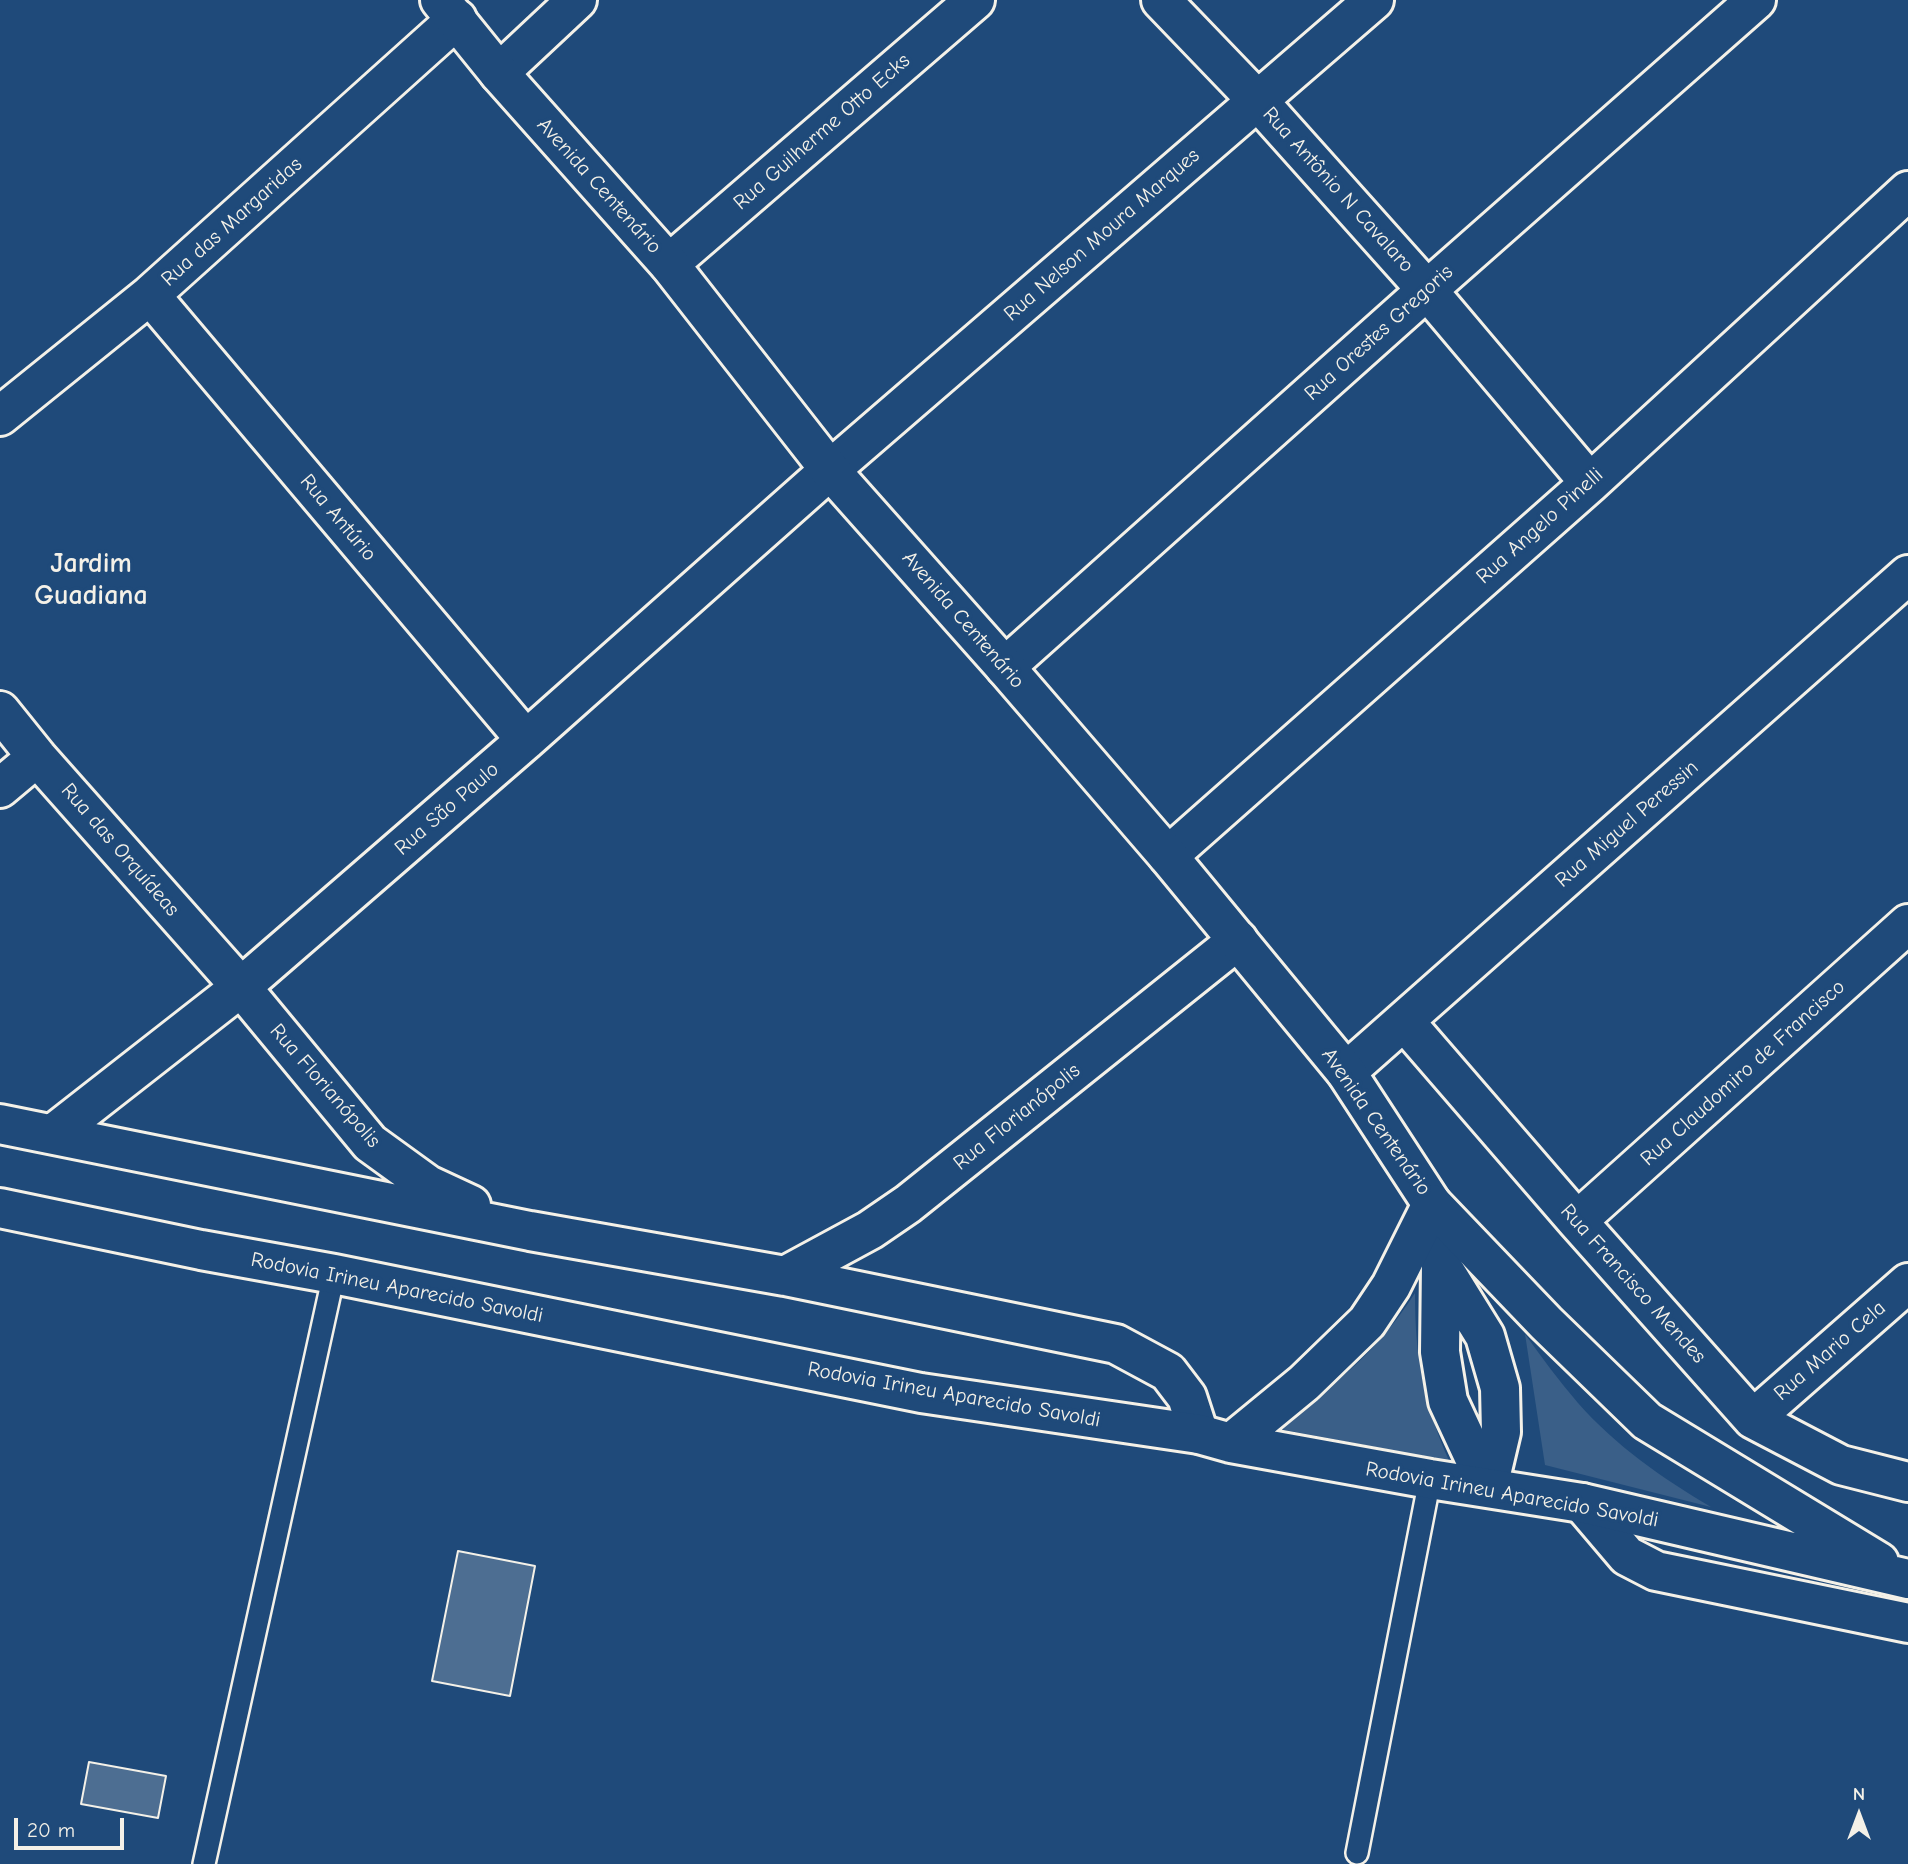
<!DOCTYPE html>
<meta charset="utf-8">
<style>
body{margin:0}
#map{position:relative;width:1908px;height:1864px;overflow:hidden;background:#1f4a7a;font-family:"Comic Neue",sans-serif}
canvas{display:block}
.north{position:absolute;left:1824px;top:1780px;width:70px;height:70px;-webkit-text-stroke:5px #1f4a7a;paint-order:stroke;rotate:0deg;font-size:19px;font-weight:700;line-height:28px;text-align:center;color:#f4f1e8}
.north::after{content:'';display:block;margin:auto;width:24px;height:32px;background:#f4f1e8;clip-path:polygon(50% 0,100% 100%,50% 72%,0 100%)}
.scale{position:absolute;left:14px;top:1818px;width:110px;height:32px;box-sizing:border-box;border:4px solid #f4f1e8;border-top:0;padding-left:9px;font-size:21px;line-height:24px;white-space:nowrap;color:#f4f1e8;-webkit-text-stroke:5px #1f4a7a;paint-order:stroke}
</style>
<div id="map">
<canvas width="1908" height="1864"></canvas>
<div class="north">N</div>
<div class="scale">20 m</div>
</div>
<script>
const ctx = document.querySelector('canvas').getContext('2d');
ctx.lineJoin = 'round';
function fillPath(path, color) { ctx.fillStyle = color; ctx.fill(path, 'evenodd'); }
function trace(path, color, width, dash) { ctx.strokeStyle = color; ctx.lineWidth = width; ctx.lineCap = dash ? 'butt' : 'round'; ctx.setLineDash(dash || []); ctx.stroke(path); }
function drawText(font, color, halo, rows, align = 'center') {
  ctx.font = font + ' "Comic Neue",sans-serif'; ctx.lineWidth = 7; ctx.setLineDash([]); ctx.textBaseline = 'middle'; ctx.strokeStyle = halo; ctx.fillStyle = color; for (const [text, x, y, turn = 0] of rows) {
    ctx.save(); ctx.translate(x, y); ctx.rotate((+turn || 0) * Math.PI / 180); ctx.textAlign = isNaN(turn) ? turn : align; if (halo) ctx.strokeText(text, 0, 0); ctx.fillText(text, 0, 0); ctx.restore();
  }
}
const green = new Path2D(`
 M1415,1293c0,66 8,107 34,168l-185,-35c67,-34 110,-70 151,-133z
 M1525,1334c17,24 34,47 53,69 38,43 84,75 133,104l-166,-42z`);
const building = new Path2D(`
 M458,1551l77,15 -25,130 -78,-15z
 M89,1762l77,14 -8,42 -77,-14z`);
const service = new Path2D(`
 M1357,1853l73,-374
 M204,1864l130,-590`);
const minor = new Path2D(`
 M1161,0l97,101 169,189 163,193
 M499,73l78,-73
 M669,264l306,-264
 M150,295l376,445
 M0,416l150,-121 307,-276
 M1005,667l422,-377 329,-290
 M0,711l37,46 204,230 129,156 58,42 43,20
 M0,788l37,-31
 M1168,856l422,-373 318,-292
 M1404,1021l173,200 176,198 88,46 67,17
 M1346,1072l562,-497
 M0,1124l530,107 255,45 331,68 52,28 19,25 12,37
 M53,1134l188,-147 285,-247 304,-270 544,-470
 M1577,1221l331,-297
 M785,1276l85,-46 38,-26 330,-264
 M1753,1419l155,-136
 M1582,1503l45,53 29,15 252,52`);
const tertiary = new Path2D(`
 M440,0l59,73 170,191 161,206 175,197 163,189 178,216 86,132 9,61 -1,87 8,49 40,86
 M1441,1265l44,71 15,52 1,44 -13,55`);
const secondary = new Path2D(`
 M0,1208l201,42 133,24 587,119 278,41 32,9 199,36 152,24 326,76
 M1231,1443l73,-60 63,-61 24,-36 41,-82 114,119 101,98 232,141`);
const streetNames = [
 ["Rua Guilherme Otto Ecks",822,132,-41],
 ["Avenida Centenário",599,186,48],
 ["Rua Antônio N Cavalaro",1338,190,48],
 ["Rua das Margaridas",232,222,-42],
 ["Rua Nelson Moura Marques",1102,235,-41],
 ["Rua Orestes Gregoris",1379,333,-42],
 ["Rua Antúrio",338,518,50],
 ["Rua Angelo Pinelli",1540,526,-42],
 ["Avenida Centenário",963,620,49],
 ["Rua São Paulo",447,809,-41],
 ["Rua Miguel Peressin",1627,824,-41],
 ["Rua das Orquídeas",120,850,49],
 ["Rua Claudomiro de Francisco",1743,1073,-42],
 ["Rua Florianópolis",325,1086,49],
 ["Rua Florianópolis",1017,1117,-39],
 ["Avenida Centenário",1376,1122,55],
 ["Rua Francisco Mendes",1633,1284,48],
 ["Rodovia Irineu Aparecido Savoldi",397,1288,11],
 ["Rua Mario Cela",1830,1351,-41],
 ["Rodovia Irineu Aparecido Savoldi",954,1395,10],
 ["Rodovia Irineu Aparecido Savoldi",1512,1495,10]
];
const districtNames = [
 ["Jardim",91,564],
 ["Guadiana",91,596]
];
fillPath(green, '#3a5f88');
fillPath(building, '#4d6e92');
trace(building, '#f4f1e8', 2);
trace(service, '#f4f1e8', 26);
trace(minor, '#f4f1e8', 44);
trace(tertiary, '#f4f1e8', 44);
trace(secondary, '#f4f1e8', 44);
trace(service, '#1f4a7a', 21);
trace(minor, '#1f4a7a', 38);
trace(tertiary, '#1f4a7a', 38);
trace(secondary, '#1f4a7a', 38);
drawText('21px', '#f4f1e8', '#1f4a7a', streetNames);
drawText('bold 28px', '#f4f1e8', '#1f4a7a', districtNames);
</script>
